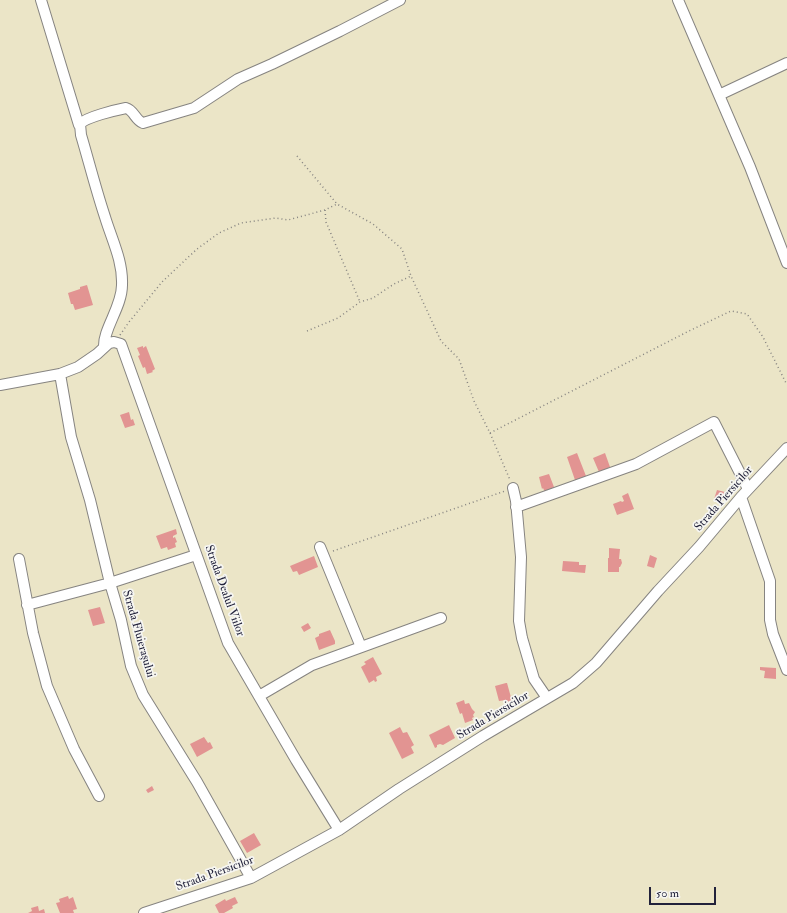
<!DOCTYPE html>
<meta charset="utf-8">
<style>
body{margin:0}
#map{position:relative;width:787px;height:913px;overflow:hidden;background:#ebe5c7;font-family:"IM FELL Double Pica",serif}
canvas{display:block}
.scale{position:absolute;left:649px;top:887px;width:67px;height:18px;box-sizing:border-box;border:2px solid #22223b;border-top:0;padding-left:5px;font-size:12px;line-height:14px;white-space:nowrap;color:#22223b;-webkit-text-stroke:3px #f6f6f2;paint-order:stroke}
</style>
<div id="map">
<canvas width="787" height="913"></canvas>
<div class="scale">50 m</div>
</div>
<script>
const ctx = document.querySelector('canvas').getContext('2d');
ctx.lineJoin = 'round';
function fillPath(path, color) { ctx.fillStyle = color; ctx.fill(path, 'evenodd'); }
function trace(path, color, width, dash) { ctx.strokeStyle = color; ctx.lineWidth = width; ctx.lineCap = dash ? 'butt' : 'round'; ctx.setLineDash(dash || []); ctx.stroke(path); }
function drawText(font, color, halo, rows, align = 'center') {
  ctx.font = font + ' "IM FELL Double Pica",serif'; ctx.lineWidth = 3.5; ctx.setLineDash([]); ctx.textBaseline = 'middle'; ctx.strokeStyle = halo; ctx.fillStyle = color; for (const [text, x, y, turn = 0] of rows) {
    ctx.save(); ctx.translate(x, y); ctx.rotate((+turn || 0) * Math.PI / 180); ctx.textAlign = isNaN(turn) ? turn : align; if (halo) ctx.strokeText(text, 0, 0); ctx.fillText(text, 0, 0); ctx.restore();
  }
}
const building = new Path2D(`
 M87,285l6,20 -18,5 -2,-6h-2l-3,-11 12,-4v-2z
 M143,346v2l3,-2 9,23 -3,2 1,1 -6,2 -2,-7 -2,1 -5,-12 2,-1 -3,-7z
 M129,412l2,8 2,-1 2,6 -10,3 -5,-13z
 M577,453l9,23 -11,4 -8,-23z
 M605,453l5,14 -11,5 -6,-14z
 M549,474l5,13 -9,5 -2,-4 -1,1 -3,-12z
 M717,490l8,2 -3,9 -8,-2z
 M628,493l6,16 -17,6 -4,-11 8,-3 1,1 2,-1 -2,-5z
 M176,529l1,5 -4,2v2l2,-1 2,5 -2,1 1,4 -8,3 -1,-3 -6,2 -5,-13z
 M609,548l11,1 -1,10h2l1,4 -2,4h-1v5h-11v-14h1z
 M650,555l7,3 -3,10 -7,-2z
 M314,556l4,11 -19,8 -2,-4 -4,1 -3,-6z
 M563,561l16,1v3h7l-1,8 -23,-2z
 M100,607l5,16 -12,3 -5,-16z
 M308,623l3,5 -7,4 -3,-5z
 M330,630l5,11v3l-16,6 -4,-12 4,-2v-2z
 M373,657l9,17 -6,3 1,4 -2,1 -1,-2 -5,3 -8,-16 5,-3 -2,-2z
 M760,667l16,1v11l-12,-1 1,-7 -5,-1z
 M506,683h1l5,18 -6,1v-2l-7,1 -4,-15z
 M464,700l1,4 4,-1 3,6 3,3 -2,3 1,2 -2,1 1,2 -8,3 -3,-10 -2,1 -4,-11z
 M449,725l6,13 -12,7 -3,-1 -3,1v2l-2,1 -6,-13z
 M400,727l3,6 4,-1 7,13 -3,2 3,6 -12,6 -13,-26z
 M204,737l4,6 2,-1 3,6 -16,9 -7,-13z
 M152,786l2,4 -6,3 -2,-3z
 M254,833l7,12 -14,8 -7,-12z
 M68,896l1,3 4,-2 4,12 -4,1 1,3h-14l-4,-10 4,-1 -1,-3z
 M235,897l3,6 -6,3 1,2 -9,5h-5l-4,-8 10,-6 1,2z
 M38,906l1,5 5,-2 1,4h-17l4,-2 -1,-3z`);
const path = new Path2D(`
 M297,156l40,48 36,20 29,25 9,27 30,65 18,18 15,42 16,32 20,47
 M325,210l1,12 34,80
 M307,331l31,-13 22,-16 13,-4 21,-14 17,-8
 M120,335l9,-13 33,-40 35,-33 22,-16 22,-10 35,-5 12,2 37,-10 12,-6
 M490,433l199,-102 42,-20 16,3 16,23 24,48
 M333,551l172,-60`);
const street = new Path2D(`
 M41,0l38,125
 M678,0l72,167 37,96
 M719,95l68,-32
 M104,347c-1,-18 18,-40 18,-62 1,-24 -10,-45 -17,-68 -9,-27 -16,-55 -24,-82l-1,-11c6,-7 36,-14 46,-16 8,2 9,12 17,15l51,-15 44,-29 34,-15 68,-33 60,-31
 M60,374l11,63 19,63 20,83 11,37 10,46 12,29 54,87 54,96
 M0,385l60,-11 18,-7 19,-13 12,-11 5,-1 7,2 107,299 68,117 43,70
 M513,488l3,13 5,56 -2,64 3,17 12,41 13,19
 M741,497l29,84v39l3,14 14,36
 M516,507l120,-43 78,-42 34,67
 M320,547l41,100
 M19,559l14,74 14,53 27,63 25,47
 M27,605l83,-22 86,-28
 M259,696l53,-31 129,-47
 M144,913l107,-35 88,-48 60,-41 84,-53 90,-53 23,-20 62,-72 41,-44 42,-50 46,-49`);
const streetNames = [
 ["Strada Piersicilor",724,499,-49],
 ["Strada Dealul Viilor",224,591,70],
 ["Strada Fluierașului",138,634,74],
 ["Strada Piersicilor",493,716,-31],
 ["Strada Piersicilor",215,874,-20]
];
fillPath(building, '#e29492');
trace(street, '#868481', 12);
trace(path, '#868481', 1.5, [1, 3]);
trace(street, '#fff', 10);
drawText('12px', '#22223b', '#f6f6f2', streetNames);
</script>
